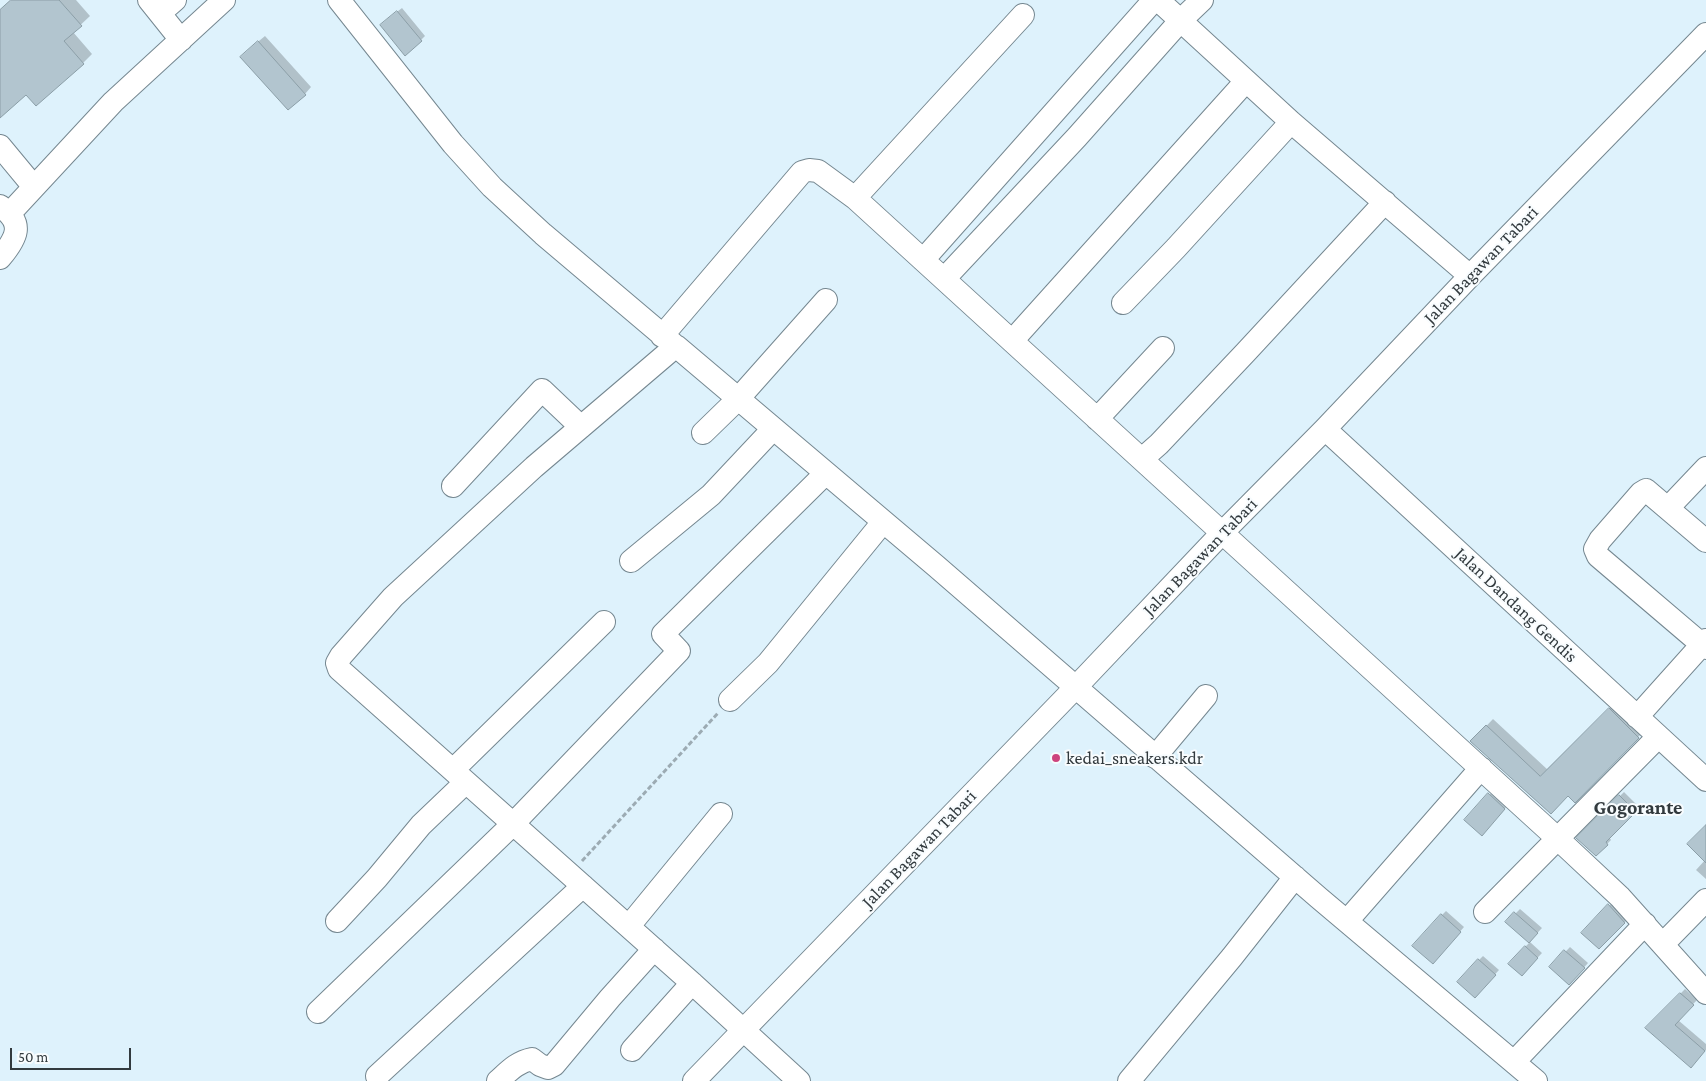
<!DOCTYPE html>
<style>
body{margin:0}
#map{position:relative;width:1706px;height:1081px;overflow:hidden;background:#def2fc;font-family:"Crimson Pro",serif}
canvas{display:block}
.scale{position:absolute;left:10px;top:1048px;width:121px;height:22px;box-sizing:border-box;border:2px solid #323a3e;border-top:0;padding-left:6px;font-size:15px;line-height:18px;white-space:nowrap;color:#323a3e;-webkit-text-stroke:4px #f8fcfe;paint-order:stroke}
</style>
<div id="map">
<canvas width="1706" height="1081"></canvas>
<div class="scale">50 m</div>
</div>
<script>
const ctx = document.querySelector('canvas').getContext('2d');
ctx.lineJoin = 'round';
function fillPath(path, color) { ctx.fillStyle = color; ctx.fill(path, 'evenodd'); }
function trace(path, color, width, dash) { ctx.strokeStyle = color; ctx.lineWidth = width; ctx.lineCap = dash ? 'butt' : 'round'; ctx.setLineDash(dash || []); ctx.stroke(path); }
function drawText(font, color, halo, rows, align = 'center') {
  ctx.font = font + ' "Crimson Pro",serif'; ctx.lineWidth = 4; ctx.setLineDash([]); ctx.textBaseline = 'middle'; ctx.strokeStyle = halo; ctx.fillStyle = color; for (const [text, x, y, turn = 0] of rows) {
    ctx.save(); ctx.translate(x, y); ctx.rotate((+turn || 0) * Math.PI / 180); ctx.textAlign = isNaN(turn) ? turn : align; if (halo) ctx.strokeText(text, 0, 0); ctx.fillText(text, 0, 0); ctx.restore();
  }
}
const shadow = new Path2D(`
 M11,0h65l14,16 -17,16 19,22 -9,9 -57,31 -26,19v-103z
 M402,8l23,28 -4,4 -36,-19z
 M265,36l46,51 -6,7 -57,-44z
 M1616,702l29,28 -70,71 -7,-6 -96,-54 21,-22 55,51z
 M1494,790l15,14 -23,26 -20,-10z
 M1624,792l15,15 -30,30 2,3 -15,15 -18,-17z
 M1706,859v20l-10,-9z
 M1614,901l15,17 -30,30 -16,-16z
 M1520,909l22,19 -13,14 -22,-20z
 M1446,911l18,16 -27,31 5,-43z
 M1530,942l12,11 -16,17 -1,-23z
 M1570,947l18,16 -19,21 -18,-17z
 M1483,956l16,14 -20,22v-32z
 M1685,989l12,11 -19,20 28,24v6l-11,12 -48,-34z`);
const building = new Path2D(`
 M11,0h48l23,26 -18,15 20,23 -48,42 -10,-11 -26,23v-108z
 M397,11l25,30 -17,15 -25,-31z
 M258,41l48,54 -18,15 -48,-53z
 M1609,708l30,30 -64,65 -7,-7 -17,18 -81,-73 16,-16 54,51z
 M1488,793l17,16 -23,27 -18,-16z
 M1619,795l17,17 -30,30 2,3 -12,11 -20,-18z
 M1706,825v38l-19,-19z
 M1608,904l17,19 -26,26 -18,-16z
 M1514,912l24,21 -9,10 -24,-21z
 M1441,914l20,18 -28,32 -21,-18z
 M1525,946l13,12 -16,18 -14,-12z
 M1564,950l21,18 -16,17 -20,-18z
 M1478,959l18,16 -21,23 -18,-16z
 M1680,993l14,12 -19,20 30,26 -14,17 -46,-40z`);
const path = new Path2D(`
 M582,861l136,-148`);
const minor = new Path2D(`
 M149,0l32,40
 M339,0l114,144 39,43 51,47 130,110
 M1158,0l133,122 179,154
 M160,13l15,-13
 M0,146l34,41
 M855,198l168,-183
 M0,206c25,17 17,32 0,52
 M10,213l103,-111 111,-102
 M923,260l231,-260
 M944,279l133,-142 104,-117 21,-20
 M1123,303l53,-55 115,-126
 M662,336l140,-164 7,-2 9,1 37,27 68,62 634,578 63,59 86,96
 M1012,341l234,-260
 M1097,419l66,-71
 M1325,429l381,351
 M703,433l35,-34 88,-99
 M1142,459l17,-15 87,-92 139,-150
 M453,486l89,-96 39,37
 M1668,508l38,-40
 M1706,541l-60,-51 -5,3 -41,47 -5,9 3,7 108,92
 M631,561l80,-66 62,-66
 M730,700l38,-37 115,-141
 M1637,717l69,-77
 M1155,757l51,-61
 M453,770l151,-148
 M1485,912l173,-175
 M337,921l40,-43 44,-53 45,-43
 M1347,921l134,-153
 M629,926l92,-112
 M1663,944l43,-44
 M318,1012l195,-188 166,-173 -16,-17 163,-161
 M632,1050l60,-67
 M1514,1062l131,-138
 M377,1076l206,-190
 M498,1081c11,-10 19,-19 34,-22l8,6 8,3 6,-3 56,-67 44,-49
 M694,1081l381,-393 147,-155 103,-104 145,-153 236,-242
 M799,1081l-107,-98 -353,-314 -2,-6 4,-7 52,-59 141,-130 142,-121 260,220 383,332 217,183
 M1129,1081l103,-124 63,-80`);
const markers = [
 [1056,758,5,"#cd447e"]
];
const streetNames = [
 ["Jalan Bagawan Tabari",1481,265,-46],
 ["Jalan Bagawan Tabari",1200,557,-46],
 ["Jalan Dandang Gendis",1516,605,43],
 ["Jalan Bagawan Tabari",919,849,-46]
];
const poiNames = [
 ["kedai_sneakers.kdr",1066,758]
];
const quarterNames = [
 ["Gogorante",1638,808]
];
fillPath(shadow, '#0003');
fillPath(building, '#b2c5cf');
trace(building, '#8b9ea7', 1);
trace(minor, '#758790', 24);
trace(path, '#9cabb3', 3, [5, 2.5]);
trace(minor, '#fff', 22);
for (const [x, y, r, color] of markers) { const dot = new Path2D(); dot.arc(x, y, r, 0, 2 * Math.PI); ctx.fillStyle = color; ctx.fill(dot); trace(dot, '#f8fcfe', 2); }
drawText('18px', '#323a3e', '#f8fcfe', streetNames);
drawText('18px', '#323a3e', '#f8fcfe', poiNames, 'left');
drawText('bold 20px', '#323a3e', '#f8fcfe', quarterNames);
</script>
